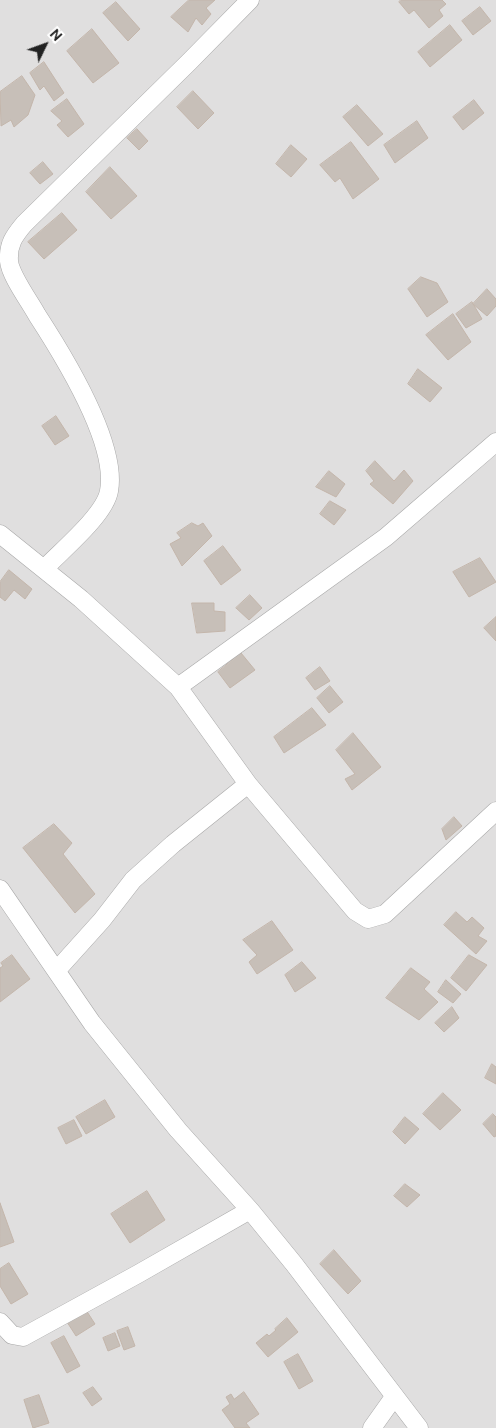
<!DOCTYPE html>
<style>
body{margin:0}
#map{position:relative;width:496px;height:1428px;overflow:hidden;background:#f2efe9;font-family:Ubuntu,sans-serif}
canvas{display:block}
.north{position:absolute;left:20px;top:20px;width:50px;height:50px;-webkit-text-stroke:4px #fff;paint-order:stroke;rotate:48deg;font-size:14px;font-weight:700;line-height:20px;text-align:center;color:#222}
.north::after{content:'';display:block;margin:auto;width:18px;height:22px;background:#222;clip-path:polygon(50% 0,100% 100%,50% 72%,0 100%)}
</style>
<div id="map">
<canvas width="496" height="1428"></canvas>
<div class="north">N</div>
</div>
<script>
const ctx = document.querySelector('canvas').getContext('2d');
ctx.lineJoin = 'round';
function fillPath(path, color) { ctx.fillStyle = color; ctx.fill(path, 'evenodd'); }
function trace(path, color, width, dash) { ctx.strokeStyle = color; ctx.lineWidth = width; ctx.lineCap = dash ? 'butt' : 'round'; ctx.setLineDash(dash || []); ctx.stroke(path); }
const residential = new Path2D(`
 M0,0h496v1428h-496z`);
const building = new Path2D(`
 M189,0h26l-9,8 5,6 -9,11 -6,-7 -8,14 -17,-15z
 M401,0h41l4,4 -7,6 4,6 -14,12 -15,-18 -5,4 -10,-12z
 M116,2l24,27 -12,12 -25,-28z
 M480,7l11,14 -18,14 -11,-14z
 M450,25l12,15 -32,27 -12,-15z
 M92,29l27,34 -26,20 -26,-32z
 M44,62l20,31 -10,8 -10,-15 -4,4 -10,-17z
 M22,76l13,19 -7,20 -14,12 -3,-7 -10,6 -1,-34z
 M193,91l21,22 -16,16 -21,-22z
 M67,99l17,25 -16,13 -11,-12 5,-4 -11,-10z
 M474,100l10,13 -21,17 -10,-13z
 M357,105l26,29 -15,12 -25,-29z
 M417,121l11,17 -33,25 -11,-18z
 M137,129l11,12 -9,9 -12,-12z
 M351,142l28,37 -26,20 -13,-21 -5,4 -15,-17z
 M291,145l16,14 -16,18 -15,-13z
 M43,162l10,12 -13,10 -10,-11z
 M110,167l27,29 -26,23 -25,-27z
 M62,213l15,17 -33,29 -16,-17z
 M421,277l16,6 11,19 -21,15 -19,-28z
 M487,289l9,10v7l-9,10 -14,-12z
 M472,302l10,17 -16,9 -10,-14z
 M453,314l18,28 -23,18 -22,-25z
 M418,369l24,19 -12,14 -22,-18z
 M56,416l13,20 -14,9 -13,-19z
 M375,461l19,20 10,-11 9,11 -20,23 -23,-20 4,-3 -8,-10z
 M329,471l16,13 -9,13 -20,-10z
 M330,501l16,9 -12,15 -14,-11z
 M192,523l6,3 5,-3 9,13 -30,30 -12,-22 11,-6 -4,-5z
 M223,546l18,24 -20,15 -17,-24z
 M480,558l16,24 -27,15 -16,-25z
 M9,570l23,19 -7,10 -11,-9 -9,11 -5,-4v-15z
 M250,595l12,13 -13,12 -13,-12z
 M192,603h22v8l11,1v19l-28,2z
 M496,617v24l-12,-13z
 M241,653l14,17 -25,18 -12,-16z
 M320,667l10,14 -15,9 -9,-12z
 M330,686l13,16 -14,11 -12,-15z
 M312,708l14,17 -42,28 -10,-16z
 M353,733l28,34 -29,23 -7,-11 10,-5 -19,-24z
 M454,817l8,9 -16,14 -4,-11z
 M54,824l18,19 -9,11 32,40 -20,19 -52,-65z
 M456,912l11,10 5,-5 12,11 -6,8 9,5 -11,13 -32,-29z
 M272,921l21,29 -36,24 -8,-12 8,-7 -14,-15z
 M12,955l18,24 -30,23v-34l3,-2 -2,-3z
 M469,955l18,10 -21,26 -15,-13z
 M302,962l14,16 -21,14 -10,-17z
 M411,968l19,14 -6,7 14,13 -19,18 -33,-22z
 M446,980l15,14 -8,9 -15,-11z
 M452,1007l7,11 -15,14 -9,-9z
 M492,1064l4,3v17l-11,-6z
 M443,1093l18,17 -21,20 -17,-16z
 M105,1100l10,17 -29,17 -10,-17z
 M493,1114l3,3v19l-2,1 -11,-13z
 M405,1117l14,12 -14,15 -12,-12z
 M74,1120l8,16 -16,8 -8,-16z
 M405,1184l15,11 -13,12 -13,-11z
 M147,1191l18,29 -35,23 -19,-29z
 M0,1203l14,39 -14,5z
 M334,1250l27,31 -13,13 -28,-30z
 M9,1263l19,31 -17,10 -11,-18v-17z
 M86,1310l9,14 -19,12 -9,-14z
 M287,1318l11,14 -30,25 -12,-14 11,-9 2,2 7,-6 -1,-1z
 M128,1327l7,19 -11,4 -7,-19z
 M115,1333l5,13 -12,5 -5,-13z
 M64,1336l16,30 -13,7 -16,-30z
 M298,1354l15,27 -14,8 -15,-27z
 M93,1387l9,12 -10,7 -9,-13z
 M244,1392l15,22 -13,9 4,5h-15l-13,-18 8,-6 -4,-7 5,-3 3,5z
 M39,1395l10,28 -16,5 -9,-28z`);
const minor = new Path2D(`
 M0,534l81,65 97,88 70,97 107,127 13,8 17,-5 111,-103
 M44,569c17,-18 61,-54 65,-78 9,-48 -46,-136 -72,-176 -7,-13 -27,-40 -28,-54 -1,-17 5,-25 15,-37l165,-162 61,-62
 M178,687l208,-150 110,-95
 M0,889l92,134 86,107 72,80 44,54 125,164
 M57,970l45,-50 31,-40 40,-36 75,-60
 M0,1322l12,13 11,2 115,-63 112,-64
 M372,1428l22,-31`);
fillPath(residential, '#e0dfdf');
fillPath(building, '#c7bfb8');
trace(building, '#c4b6ab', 1);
trace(minor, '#a9a9a9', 19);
trace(minor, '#fff', 18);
</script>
